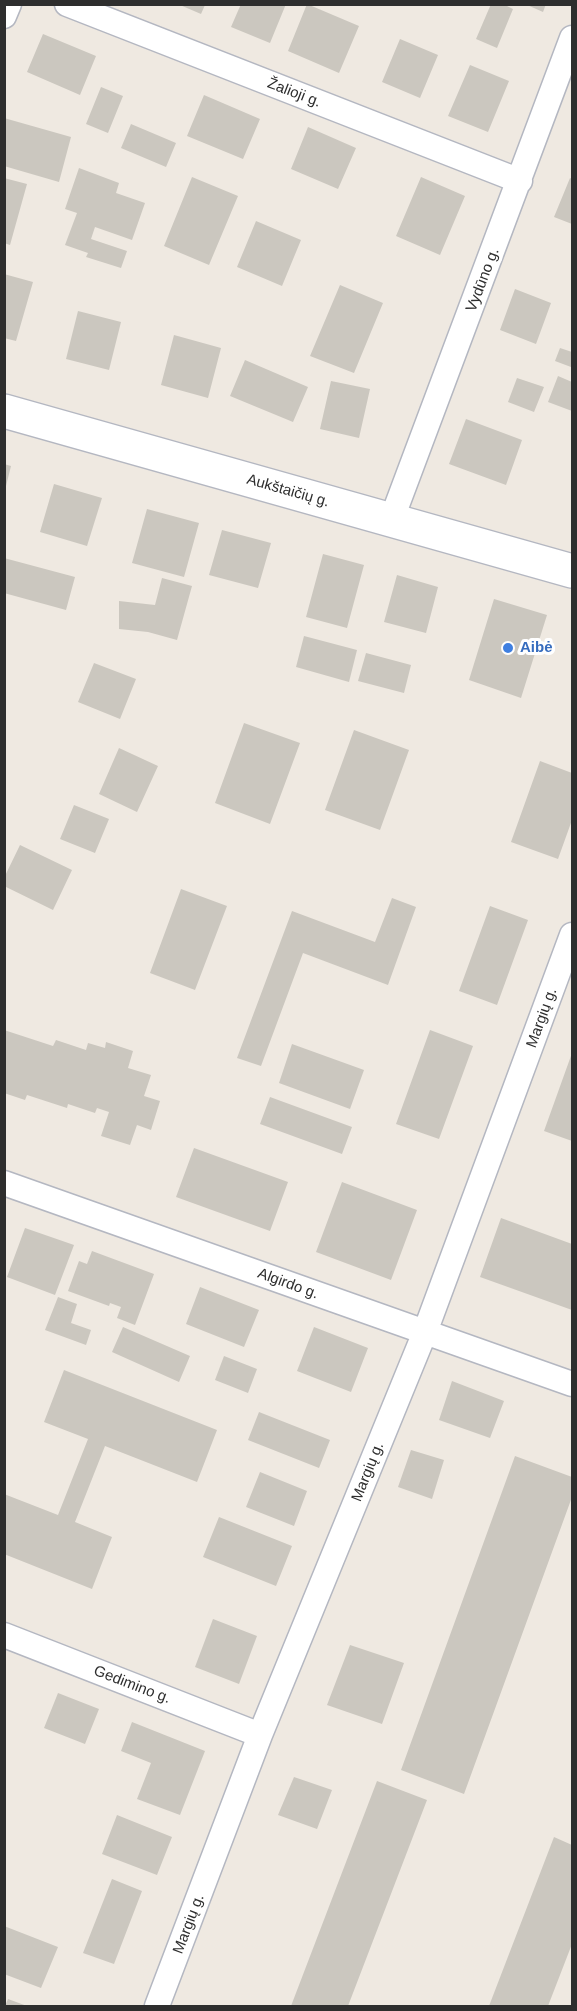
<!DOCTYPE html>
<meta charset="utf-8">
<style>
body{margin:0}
#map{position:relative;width:577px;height:2011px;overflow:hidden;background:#efe9e1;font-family:Arial,sans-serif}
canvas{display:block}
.frame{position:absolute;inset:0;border:6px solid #2e2e2e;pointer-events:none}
</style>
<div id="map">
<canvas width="577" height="2011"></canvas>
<div class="frame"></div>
</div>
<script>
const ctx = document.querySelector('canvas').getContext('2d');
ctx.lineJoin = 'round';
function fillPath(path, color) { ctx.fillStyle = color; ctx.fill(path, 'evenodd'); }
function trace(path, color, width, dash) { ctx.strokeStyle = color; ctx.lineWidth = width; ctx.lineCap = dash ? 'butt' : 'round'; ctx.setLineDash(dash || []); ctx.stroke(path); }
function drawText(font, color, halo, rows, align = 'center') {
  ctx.font = font + ' Arial,sans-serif'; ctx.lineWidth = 6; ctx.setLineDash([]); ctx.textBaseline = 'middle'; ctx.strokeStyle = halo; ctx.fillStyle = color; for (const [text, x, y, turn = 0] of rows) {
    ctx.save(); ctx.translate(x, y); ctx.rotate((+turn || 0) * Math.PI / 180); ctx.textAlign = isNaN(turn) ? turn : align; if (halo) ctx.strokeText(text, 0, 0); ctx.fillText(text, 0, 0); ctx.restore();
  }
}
const building = new Path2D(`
 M241,4h45l-16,39 -39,-16z
 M307,4l52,22 -20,47 -51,-22z
 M491,4h12l10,5 -16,39 -21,-9z
 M525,4h21l-3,8z
 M180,5h25l-4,9z
 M43,34l53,22 -16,39 -53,-23z
 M400,39l38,16 -18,43 -38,-16z
 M470,65l39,16 -21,51 -40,-16z
 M101,87l22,9 -15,37 -22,-9z
 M204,95l56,24 -17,40 -56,-23z
 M4,118l67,19 -12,45 -55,-16z
 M131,124l45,19 -10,24 -45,-19z
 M308,127l48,21 -18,41 -47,-20z
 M79,168l40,15 -3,10 29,10 -13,37 -37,-13 -4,12 36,12 -6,17 -35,-11 2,-4 -23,-8 12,-32 -12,-4z
 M192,177l46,19 -29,69 -45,-19z
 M421,177l44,19 -25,59 -44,-19z
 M4,178l23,6 -17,61 -6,-2z
 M570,178l2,1v45l-18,-7z
 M256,221l45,19 -19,46 -45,-19z
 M4,274l29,8 -17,59 -12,-3z
 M340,285l43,18 -29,70 -44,-17z
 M515,289l36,14 -15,41 -36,-14z
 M78,311l43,11 -12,48 -43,-11z
 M174,335l47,13 -13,50 -47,-13z
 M560,348l12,4 -1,15 -16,-6z
 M245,360l63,27 -15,35 -63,-26z
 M558,376l14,6v29l-24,-9z
 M517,378l27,9 -10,25 -26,-10z
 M331,381l39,8 -11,49 -39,-9z
 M466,419l56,21 -16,45 -57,-21z
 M4,464l7,2 -6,24h-1z
 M54,484l48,14 -15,48 -47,-14z
 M147,509l52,14 -15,54 -52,-14z
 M222,530l49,13 -13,45 -49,-13z
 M323,554l41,11 -17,63 -41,-11z
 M4,558l71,19 -9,33 -62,-17z
 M397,575l41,12 -12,46 -42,-11z
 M162,578l30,8 -15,54 -29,-8 -29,-3v-28l36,4z
 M494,599l53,16 -26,83 -52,-18z
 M304,636l53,14 -8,32 -53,-15z
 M366,653l45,12 -7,28 -46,-12z
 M94,663l42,16 -16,40 -42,-17z
 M244,723l56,20 -30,81 -55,-21z
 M354,730l55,20 -29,80 -55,-20z
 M119,748l39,18 -21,46 -38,-18z
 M540,761l32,12v47l-14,39 -47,-17z
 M74,805l35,14 -14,34 -35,-14z
 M20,845l52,25 -19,40 -49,-24v-8z
 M181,889l46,17 -32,84 -45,-17z
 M392,898l24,9 -28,78 -85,-32 -42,113 -24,-8 55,-147 83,31z
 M490,906l38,14 -31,85 -38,-14z
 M4,1030l49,16 3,-6 30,10 2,-7 17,5 1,-6 27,9 -5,17 23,7 -7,21 16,5 -9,29 -14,-5 -7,20 -29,-9 8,-24 -12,-4 -2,5 -27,-9 -1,4 -40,-13 -2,5 -21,-7z
 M430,1030l43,16 -34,93 -43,-15z
 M292,1044l72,26 -14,39 -71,-26z
 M572,1053v88l-28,-10z
 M270,1097l82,30 -10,27 -82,-30z
 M194,1148l94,34 -18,49 -94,-34z
 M342,1182l75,28 -26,70 -75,-28z
 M501,1218l71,26v66l-92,-33z
 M25,1228l49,17 -19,50 -48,-18z
 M92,1251l62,23 -19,51 -18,-7 4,-11 -11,-4 -1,3 -41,-15 11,-30 8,3z
 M200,1287l59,23 -15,37 -58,-23z
 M58,1297l19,7 -6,19 20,7 -5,15 -41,-15z
 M123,1327l67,29 -11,26 -67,-30z
 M314,1327l54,21 -17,44 -54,-21z
 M224,1356l33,13 -9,24 -33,-13z
 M64,1370l153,60 -20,52 -92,-36 -30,76 37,15 -20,52 -88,-35v-60l54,21 30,-76 -44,-17z
 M452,1381l52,20 -14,37 -51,-18z
 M259,1412l71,28 -11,28 -71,-28z
 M411,1450l33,10 -12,39 -34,-12z
 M515,1456l57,21v20l-108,297 -63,-24z
 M260,1472l47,19 -13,35 -48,-19z
 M219,1517l73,29 -16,40 -73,-29z
 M213,1619l44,17 -18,48 -44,-17z
 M350,1645l54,18 -22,61 -55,-19z
 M58,1693l41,16 -14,35 -41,-16z
 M132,1722l73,29 -25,64 -43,-16 14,-36 -30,-12z
 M294,1777l38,13 -15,39 -39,-14z
 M377,1781l50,19 -79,206h-57z
 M117,1815l55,22 -15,38 -55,-21z
 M554,1837l18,8v99l-24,62h-59z
 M112,1879l30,12 -28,73 -31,-11z
 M4,1926l54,21 -17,41 -37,-14z
 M8,1999l19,7h-22z`);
const street = new Path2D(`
 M67,4l453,177
 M4,16l5,-12
 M391,521l181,-483
 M4,1183l568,201
 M4,1635l256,100
 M157,2006l103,-271 165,-403 147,-397`);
const secondary = new Path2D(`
 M4,411l568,160`);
const markers = [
 [508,648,6,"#3f7fe0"]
];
const streetNames = [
 ["Žalioji g.",294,93,21],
 ["Vydūno g.",483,280,-69],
 ["Aukštaičių g.",288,491,16],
 ["Margių g.",542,1018,-70],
 ["Algirdo g.",288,1284,20],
 ["Margių g.",368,1472,-68],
 ["Gedimino g.",132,1685,21],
 ["Margių g.",189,1924,-69]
];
const shopNames = [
 ["Aibė",520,648]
];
fillPath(building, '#cbc7bf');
trace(street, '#b4b7c1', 27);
trace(secondary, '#b4b7c1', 36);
trace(street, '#fff', 24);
trace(secondary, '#fff', 33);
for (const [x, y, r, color] of markers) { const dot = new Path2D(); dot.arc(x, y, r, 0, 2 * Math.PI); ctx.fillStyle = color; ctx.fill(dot); trace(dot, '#fff', 2); }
drawText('15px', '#2e2e2e', '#fff', streetNames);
drawText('bold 15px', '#366cbe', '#fff', shopNames, 'left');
</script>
